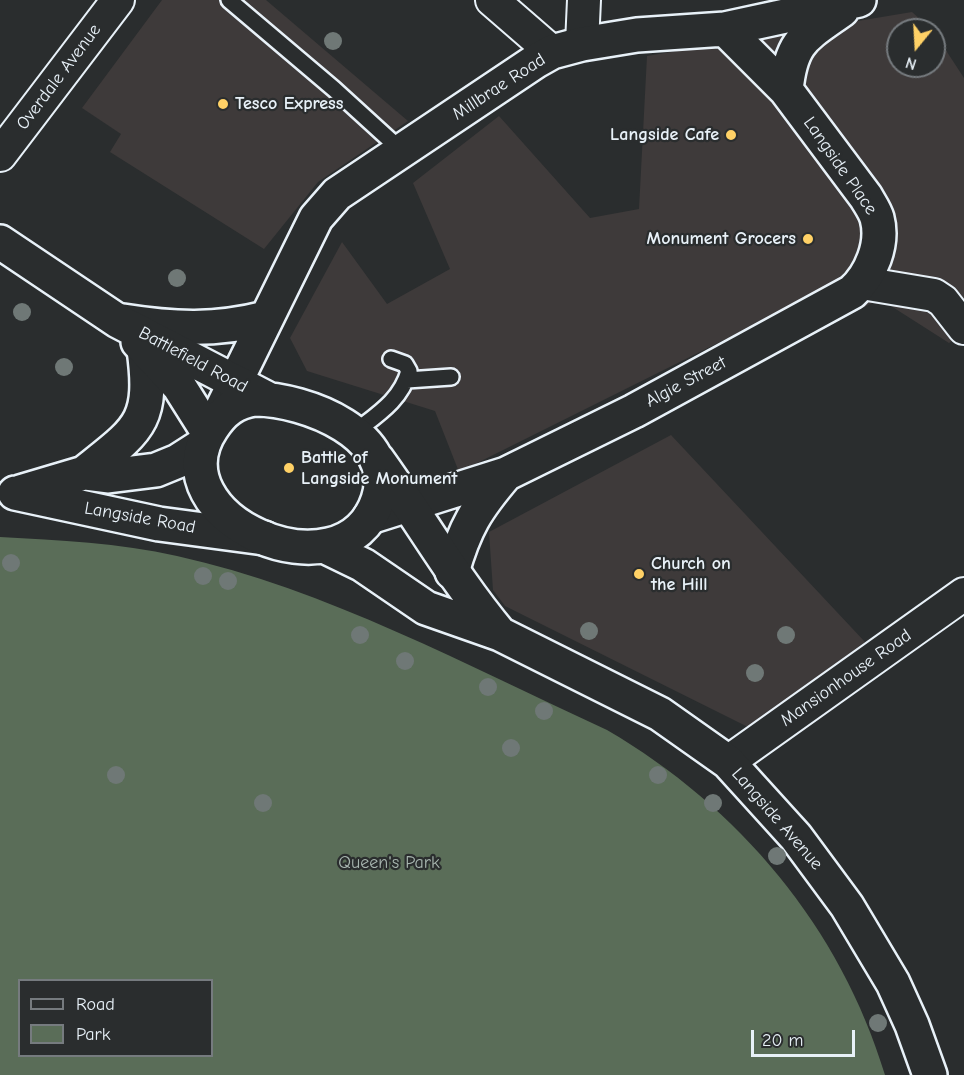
<!DOCTYPE html>
<style>
body{margin:0}
#map{position:relative;width:964px;height:1075px;overflow:hidden;background:#2a2d2e;font-family:"Comic Neue",sans-serif}
canvas{display:block}
.legend{position:absolute;left:18px;top:979px;width:195px;height:78px;box-sizing:border-box;background:#2a2d2e;border:2px solid #767b7f;margin:0;padding:8px 10px;list-style:none;font-size:18px;color:#e8f1f8}
.legend li{display:flex;align-items:center;gap:12px;height:30px}
.legend b{width:30px;border:2px solid #767b7f}
.north{position:absolute;left:886px;top:18px;width:60px;height:60px;box-sizing:border-box;background:#2a2d2e;border:2px solid #767b7f;border-radius:50%;rotate:198deg;font-size:16px;font-weight:700;line-height:24px;text-align:center;color:#e8f1f8}
.north::after{content:'';display:block;margin:auto;width:21px;height:27px;background:#ffd166;clip-path:polygon(50% 0,100% 100%,50% 72%,0 100%)}
.scale{position:absolute;left:751px;top:1030px;width:104px;height:27px;box-sizing:border-box;border:3px solid #e8f1f8;border-top:0;padding-left:8px;font-size:18px;line-height:21px;white-space:nowrap;color:#e8f1f8;-webkit-text-stroke:4px #2a2d2e;paint-order:stroke}
</style>
<div id="map">
<canvas width="964" height="1075"></canvas>
<ul class="legend">
<li><b style="height:8px;background:#2a2d2e"></b>Road</li>
<li><b style="height:16px;background:#5a6d58"></b>Park</li>
</ul>
<div class="north">N</div>
<div class="scale">20 m</div>
</div>
<script>
const ctx = document.querySelector('canvas').getContext('2d');
ctx.lineJoin = 'round';
function fillPath(path, color) { ctx.fillStyle = color; ctx.fill(path, 'evenodd'); }
function trace(path, color, width, dash) { ctx.strokeStyle = color; ctx.lineWidth = width; ctx.lineCap = dash ? 'butt' : 'round'; ctx.setLineDash(dash || []); ctx.stroke(path); }
function drawText(font, color, halo, rows, align = 'center') {
  ctx.font = font + ' "Comic Neue",sans-serif'; ctx.lineWidth = 4.5; ctx.setLineDash([]); ctx.textBaseline = 'middle'; ctx.strokeStyle = halo; ctx.fillStyle = color; for (const [text, x, y, turn = 0] of rows) {
    ctx.save(); ctx.translate(x, y); ctx.rotate((+turn || 0) * Math.PI / 180); ctx.textAlign = isNaN(turn) ? turn : align; if (halo) ctx.strokeText(text, 0, 0); ctx.fillText(text, 0, 0); ctx.restore();
  }
}
const built = new Path2D(`
 M162,0h104l142,121 -90,61 -54,67 -154,-97 11,-18 -39,-26z
 M912,12l20,18h-34v36h36v-34l30,46v255l-15,10 -69,-44 -118,60 -18,-29 -285,142 -24,-61 -128,-40 -17,-33 52,-96 45,62 63,-35 -37,-86 86,-67 91,102 49,-9 8,-153z
 M671,435l194,207 -115,86 -245,-122 -12,-16 -4,-58z`);
const green = new Path2D(`
 M0,537c59,3 119,6 177,19 149,33 291,110 430,174 132,77 234,198 278,345h-885zM20,980h192v76h-192z`);
const service = new Path2D(`
 M229,0l105,89 68,62
 M407,380l44,-3
 M355,432c23,-18 46,-32 54,-61l-4,-7 -14,-5`);
const minor = new Path2D(`
 M492,0l60,52
 M582,44l2,-44
 M0,155l118,-155
 M862,283l72,12 9,6 21,27
 M728,762l236,-168`);
const tertiary = new Path2D(`
 M786,90c5,-49 18,-53 56,-80
 M123,321c50,8 93,10 143,-3
 M223,407l93,-189 21,-24 199,-133 16,-9 30,-8 55,-9 88,-6 134,-29
 M84,473c55,-44 70,-50 60,-124
 M20,492l64,-19 24,3 48,-6 22,-9 25,-16
 M15,493l144,31 105,14
 M370,517l136,-43 128,-63 218,-119c19,-17 32,-48 25,-74 -2,-7 -7,-14 -11,-21l-80,-107 -61,-61
 M452,572c13,-45 24,-63 54,-98`);
const secondary = new Path2D(`
 M0,242l118,79 150,78
 M138,342l41,44 29,46
 M255,399c50,0 145,36 123,101 -34,103 -227,18 -166,-72 11,-17 23,-26 43,-29z
 M377,459c42,58 77,120 123,175
 M328,548l35,17 63,43 74,26 160,80 68,48 68,75 51,69 46,77 19,42 18,50`);
const trees = [
 [333,41],
 [177,278],
 [22,312],
 [64,367],
 [11,563],
 [203,576],
 [228,581],
 [589,631],
 [360,635],
 [786,635],
 [405,661],
 [755,673],
 [488,687],
 [544,711],
 [511,748],
 [116,775],
 [658,775],
 [263,803],
 [713,803],
 [777,856],
 [878,1023]
];
const markers = [
 [223,104,6,"#ffd166"],
 [731,135,6,"#ffd166"],
 [808,239,6,"#ffd166"],
 [289,468,6,"#ffd166"],
 [639,574,6,"#ffd166"]
];
const streetNames = [
 ["Overdale Avenue",59,77,-53],
 ["Millbrae Road",499,87,-33],
 ["Langside Place",840,166,55],
 ["Battlefield Road",193,360,28],
 ["Algie Street",686,382,-28],
 ["Langside Road",140,518,10],
 ["Mansionhouse Road",846,678,-35],
 ["Langside Avenue",777,819,49]
];
const poiNames = [
 ["Tesco Express",235,104],
 ["Langside Cafe",719,135,"right"],
 ["Monument Grocers",796,239,"right"],
 ["Battle of",301,458],
 ["Langside Monument",301,479],
 ["Church on",651,564],
 ["the Hill",651,585]
];
const parkNames = [
 ["Queen's Park",389,863]
];
fillPath(built, '#3e3a3a');
fillPath(green, '#5a6d58');
trace(service, '#e8f1f8', 20);
trace(minor, '#e8f1f8', 36);
trace(tertiary, '#e8f1f8', 38);
trace(secondary, '#e8f1f8', 38);
trace(service, '#2a2d2e', 15);
trace(minor, '#2a2d2e', 32);
trace(tertiary, '#2a2d2e', 33);
trace(secondary, '#2a2d2e', 33);
ctx.fillStyle = '#6f7876';
for (const [x, y] of trees) { ctx.beginPath(); ctx.arc(x, y, 9, 0, 2 * Math.PI); ctx.fill(); }
for (const [x, y, r, color] of markers) { const dot = new Path2D(); dot.arc(x, y, r, 0, 2 * Math.PI); ctx.fillStyle = color; ctx.fill(dot); trace(dot, '#2a2d2e', 2); }
drawText('18px', '#e8f1f8', '#2a2d2e', streetNames);
drawText('bold 18px', '#e8f1f8', '#2a2d2e', poiNames, 'left');
drawText('18px', '#a8b6b0', '#2a2d2e', parkNames);
</script>
